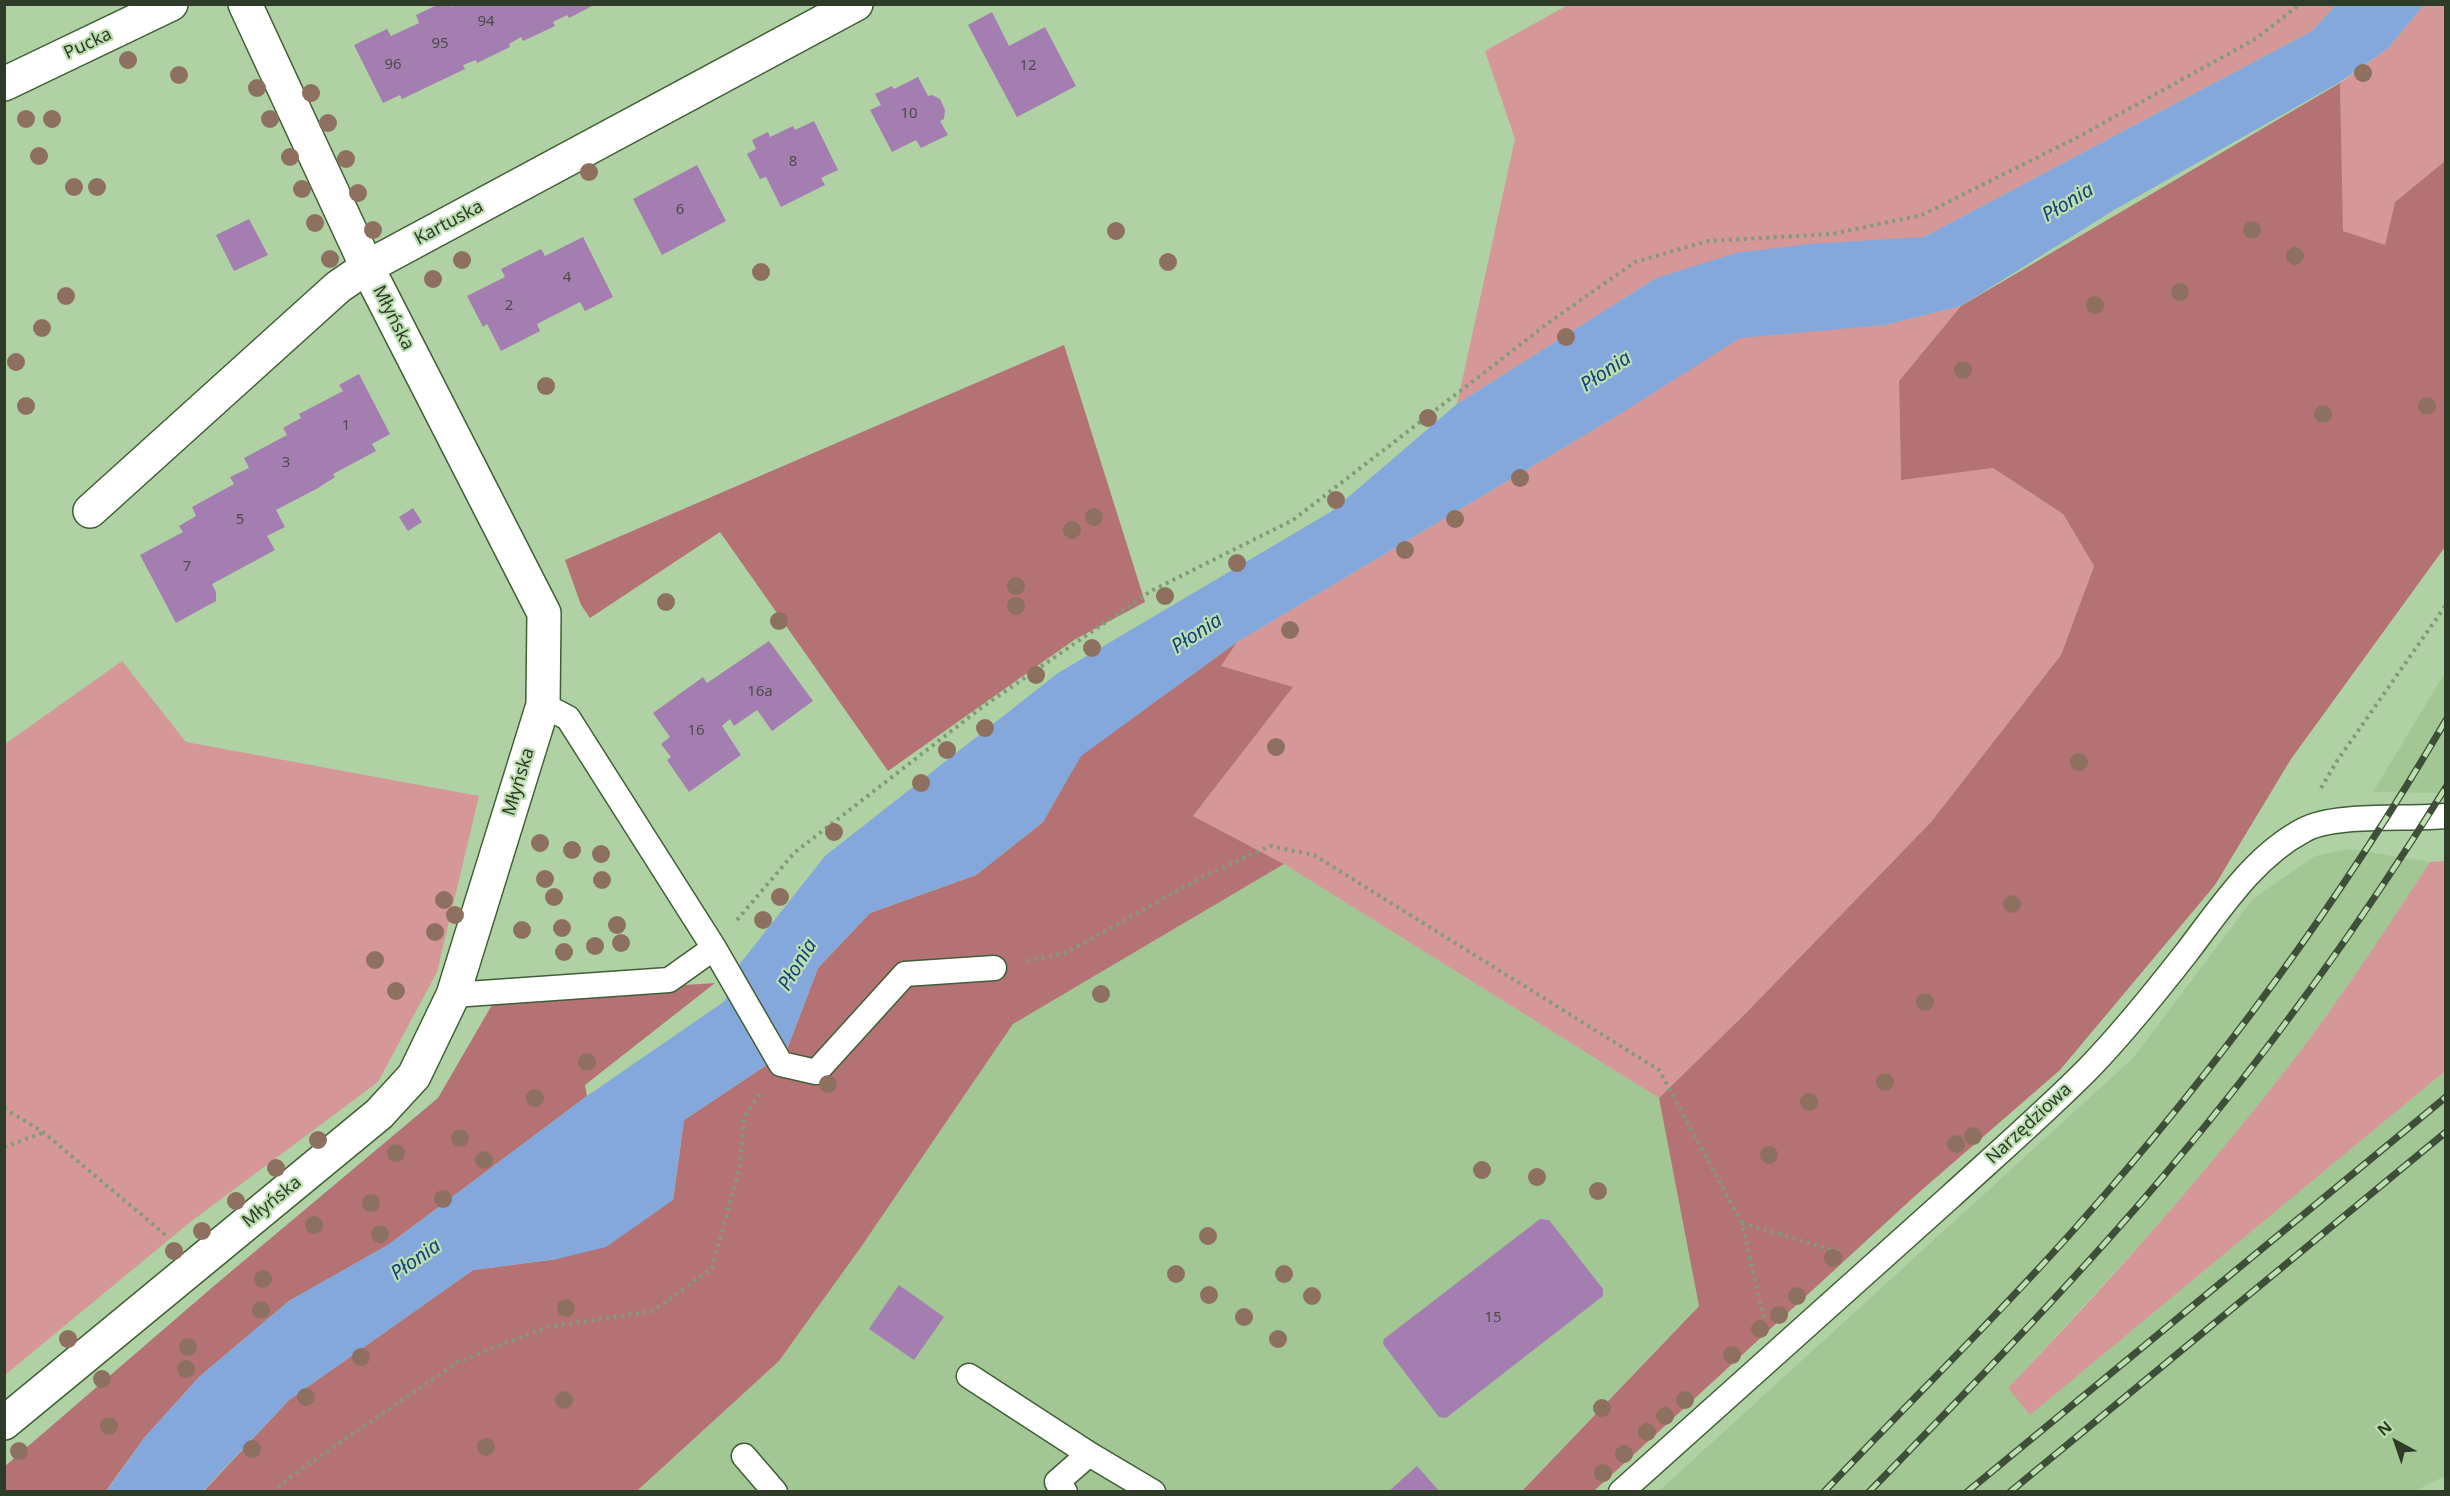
<!DOCTYPE html>
<meta charset="utf-8">
<style>
body{margin:0}
#map{position:relative;width:2450px;height:1496px;overflow:hidden;background:#b0d1a4;font-family:"Noto Sans",sans-serif}
canvas{display:block}
.frame{position:absolute;inset:0;border:6px solid #2e3b29;pointer-events:none}
.north{position:absolute;left:2366px;top:1412px;width:60px;height:60px;-webkit-text-stroke:4px #bddeb1;paint-order:stroke;rotate:320deg;font-size:16px;font-weight:700;line-height:24px;text-align:center;color:#2e3b29}
.north::after{content:'';display:block;margin:auto;width:21px;height:27px;background:#2e3b29;clip-path:polygon(50% 0,100% 100%,50% 72%,0 100%)}
</style>
<div id="map">
<canvas width="2450" height="1496"></canvas>
<div class="frame"></div>
<div class="north">N</div>
</div>
<script>
const ctx = document.querySelector('canvas').getContext('2d');
ctx.lineJoin = 'round';
function fillPath(path, color) { ctx.fillStyle = color; ctx.fill(path, 'evenodd'); }
function trace(path, color, width, dash) { ctx.strokeStyle = color; ctx.lineWidth = width; ctx.lineCap = dash ? 'butt' : 'round'; ctx.setLineDash(dash || []); ctx.stroke(path); }
function drawText(font, color, halo, rows, align = 'center') {
  ctx.font = font + ' "Noto Sans",sans-serif'; ctx.lineWidth = 4.5; ctx.setLineDash([]); ctx.textBaseline = 'middle'; ctx.strokeStyle = halo; ctx.fillStyle = color; for (const [text, x, y, turn = 0] of rows) {
    ctx.save(); ctx.translate(x, y); ctx.rotate((+turn || 0) * Math.PI / 180); ctx.textAlign = isNaN(turn) ? turn : align; if (halo) ctx.strokeText(text, 0, 0); ctx.fillText(text, 0, 0); ctx.restore();
  }
}
const built = new Path2D(`
 M2445,672v121l-72,-1 70,-116z
 M2350,849l80,13 -54,84 -73,102 -73,93 -86,99 -136,148 23,26 414,-343v405l-32,16h-755l475,-434 120,-159 62,-43z
 M1284,864l375,234 40,207 -178,186 -884,1 142,-131 82,-114 152,-223z`);
const green = new Path2D(`
 M1568,5h768l-24,26 -388,206 -268,41 -199,126 58,-265 -30,-88z
 M2424,5h21v156l-50,41 -10,44 -43,-15 -2,-148 47,-34z
 M1961,306l-62,75 2,98 92,-11 70,46 31,52 -33,89 -130,167 -186,192 -86,84 -375,-234 -91,-48 99,-128 -72,-22 17,-24 383,-228 112,-79 153,-10z
 M122,661l64,81 293,54 -42,176 -59,110 -189,141 -184,152v-631z
 M2445,861v210l-415,344 -22,-27c103,-108 203,-220 294,-339 45,-60 87,-124 128,-187z`);
const forest = new Path2D(`
 M2340,83l3,148 42,14 10,-43 50,-41v386l-154,212 -76,126 -155,185 -144,125 -322,296 -73,1 178,-186 -40,-208 86,-84 186,-192 130,-167 33,-89 -31,-52 -70,-46 -92,12 -2,-99 62,-75z
 M1064,345l81,257 -71,38 -186,131 -168,-239 -130,86 -9,-13 -16,-45z
 M1237,642l-16,24 72,21 -100,129 91,48 -271,160 -152,223 -82,114 -142,130 -434,1 86,-92 184,-130 84,-11 116,-59 11,-80 102,-68 32,-84 52,-55 106,-38 67,-53 37,-66z
 M715,983l-130,102 2,11 -199,149 -99,56 -90,76 -55,61 -38,53h-101l-1,-24 211,-182 223,-187 58,-100z`);
const water = new Path2D(`
 M2336,5h88l-37,44 -47,33 -226,128 -153,96 -76,19 -145,13 -120,76 -383,228 -156,114 -38,66 -67,53 -106,38 -52,55 -32,84 -102,68 -11,80 -67,47 -49,12 -84,11 -184,130 -86,91 -97,1 38,-54 55,-61 90,-76 99,-56 199,-149 138,-95 14,-36 86,-109 233,-183 274,-162 125,-107 199,-126 80,-25 73,-9 115,-7 388,-206z`);
const building = new Path2D(`
 M439,4h10l2,3 5,-3h140l-27,14 -2,-3 -14,7 2,4 -32,15 -2,-4 -12,7 1,3 -33,16 -1,-3 -13,5 2,4 -63,30 -2,-4 -17,8 -29,-58 33,-16 4,7 28,-13 -3,-8z
 M992,12l17,34 36,-19 31,59 -59,31 -49,-92z
 M918,77l10,19 4,-1 8,4 5,11 -1,9 -4,2 8,14 -27,13 -5,-8 -24,12 -22,-42 11,-5 -6,-11 17,-8 2,3z
 M814,121l24,49 -17,8 4,7 -44,22 -15,-30 -6,2 -13,-25 9,-5 -4,-9 16,-8 2,5 23,-11 2,4z
 M697,165l29,56 -64,34 -29,-56z
 M249,219l19,36 -34,16 -18,-36z
 M583,237l30,60 -28,14 -5,-9 -43,22 3,7 -39,20 -14,-27 -4,3 -16,-31 38,-19 -4,-8 40,-20 4,7z
 M359,374l31,60 -18,10 4,7 -43,23 2,3 -17,11 -42,22 9,17 -18,9 8,14 -63,34 4,8v9l-40,22 -36,-68 43,-23 -4,-6 17,-10 -4,-9 42,-23 -4,-7 19,-9 -5,-10 43,-23 -4,-7 18,-10 -2,-4 44,-23 -4,-6z
 M413,508l9,14 -14,9 -9,-14z
 M769,641l44,60 -41,30 -15,-21 -23,16 -4,-7 -8,7 19,29 -52,37 -22,-32 4,-3 -10,-13 9,-7 -17,-24 50,-36 4,6z
 M1540,1219l9,1 54,69v7l-157,122 -7,-1 -56,-73 1,-5z
 M899,1285l45,32 -30,43 -45,-31z
 M1417,1466l23,26h-52z`);
const path = new Path2D(`
 M2321,788l16,-27 109,-156
 M737,920l57,-67 187,-145 170,-117 142,-71 258,-199 84,-59 73,-21 124,-7 90,-19 156,-78 179,-99 43,-34
 M1027,961l39,-8 136,-76 68,-31 44,9 345,215 83,153 22,96
 M4,1108l39,24 125,105
 M4,1147l38,-14
 M1742,1223l97,29
 M272,1492l25,-20 161,-110 89,-35 106,-16 59,-43 28,-101 4,-50 18,-26`);
const lane = new Path2D(`
 M543,705l25,13 146,230 67,116 35,8 89,-98 89,-6
 M453,995l216,-15 45,-32
 M969,1376l120,78 64,38
 M744,1456l31,36
 M1065,1492l-8,-10 32,-28
 M1621,1492c109,-99 220,-196 329,-295 46,-42 93,-83 137,-127 36,-37 68,-77 100,-118 33,-43 67,-96 117,-122 30,-17 104,-10 142,-14`);
const street = new Path2D(`
 M4,84l167,-80
 M90,511l248,-224 29,-20 489,-263
 M4,1423l375,-309 35,-38 39,-81 90,-290 1,-92 -177,-346 -122,-263`);
const rail = new Path2D(`
 M1824,1492c85,-90 173,-175 255,-268 138,-155 262,-324 367,-504
 M1869,1492c101,-104 203,-208 297,-319 103,-121 196,-251 280,-386
 M1967,1492l479,-395
 M2010,1492l436,-360`);
const trees = [
 [128,60],
 [2363,73],
 [179,75],
 [257,88],
 [311,93],
 [26,119],
 [52,119],
 [270,119],
 [328,123],
 [39,156],
 [290,157],
 [346,159],
 [589,172],
 [74,187],
 [97,187],
 [302,189],
 [358,193],
 [315,223],
 [373,230],
 [2252,230],
 [1116,231],
 [2295,256],
 [330,259],
 [462,260],
 [1168,262],
 [761,272],
 [433,279],
 [2180,292],
 [66,296],
 [2095,305],
 [42,328],
 [1566,337],
 [16,362],
 [1963,370],
 [546,386],
 [26,406],
 [2427,406],
 [2323,414],
 [1428,418],
 [1520,478],
 [1336,500],
 [1094,517],
 [1455,519],
 [1072,530],
 [1405,550],
 [1237,563],
 [1016,586],
 [1165,596],
 [666,602],
 [1016,606],
 [779,621],
 [1290,630],
 [1092,648],
 [1036,675],
 [985,728],
 [1276,747],
 [947,750],
 [2079,762],
 [921,783],
 [834,832],
 [540,843],
 [572,850],
 [601,854],
 [545,879],
 [602,880],
 [554,897],
 [780,897],
 [444,900],
 [2012,904],
 [455,915],
 [763,920],
 [617,925],
 [562,928],
 [522,930],
 [435,932],
 [621,943],
 [595,946],
 [564,952],
 [375,960],
 [396,991],
 [1101,994],
 [1925,1002],
 [587,1062],
 [1885,1082],
 [828,1084],
 [535,1098],
 [1809,1102],
 [1973,1136],
 [460,1138],
 [318,1140],
 [1956,1144],
 [396,1153],
 [1769,1155],
 [484,1160],
 [276,1168],
 [1482,1170],
 [1537,1177],
 [1598,1191],
 [443,1199],
 [236,1201],
 [371,1203],
 [314,1225],
 [202,1231],
 [380,1234],
 [1208,1236],
 [174,1251],
 [1833,1258],
 [1176,1274],
 [1284,1274],
 [263,1279],
 [1209,1295],
 [1312,1296],
 [1797,1296],
 [566,1308],
 [261,1310],
 [1779,1315],
 [1244,1317],
 [1760,1329],
 [68,1339],
 [1278,1339],
 [188,1347],
 [1732,1355],
 [361,1357],
 [186,1369],
 [102,1379],
 [306,1397],
 [564,1400],
 [1685,1400],
 [1602,1408],
 [1665,1416],
 [109,1426],
 [1647,1432],
 [486,1447],
 [252,1449],
 [19,1451],
 [1624,1454],
 [1603,1473]
];
const numberNames = [
 ["94",486,22],
 ["95",440,44],
 ["96",393,65],
 ["12",1028,66],
 ["10",909,114],
 ["8",793,162],
 ["6",680,210],
 ["4",567,278],
 ["2",509,306],
 ["1",346,426],
 ["3",286,463],
 ["5",240,520],
 ["7",187,567],
 ["16a",760,692],
 ["16",696,731],
 ["15",1493,1318]
];
const streetNames = [
 ["Pucka",88,44,-25],
 ["Kartuska",449,223,-28],
 ["Młyńska",393,318,63],
 ["Młyńska",519,782,-73],
 ["Narzędziowa",2029,1124,-43],
 ["Młyńska",272,1202,-39]
];
const waterNames = [
 ["Płonia",2068,203,-31],
 ["Płonia",1606,372,-34],
 ["Płonia",1197,634,-33],
 ["Płonia",798,965,-59],
 ["Płonia",416,1260,-35]
];
fillPath(built, '#a2c694');
fillPath(green, '#d69799');
fillPath(forest, '#b57275');
fillPath(water, '#84a8db');
fillPath(building, '#a47eb1');
trace(lane, '#415e36', 27);
trace(street, '#415e36', 36);
trace(path, '#819b78', 4, [3, 4.5]);
trace(lane, '#fff', 24);
trace(street, '#fff', 33);
trace(rail, '#3e4e38', 7);
trace(rail, '#bddeb1', 4.5, [14]);
ctx.fillStyle = '#8e7061';
for (const [x, y] of trees) { ctx.beginPath(); ctx.arc(x, y, 9, 0, 2 * Math.PI); ctx.fill(); }
drawText('15px', '#4c4c4b', null, numberNames);
drawText('18px', '#2e3b29', '#bddeb1', streetNames);
drawText('italic 20px', '#13417e', '#bddeb1', waterNames);
</script>
